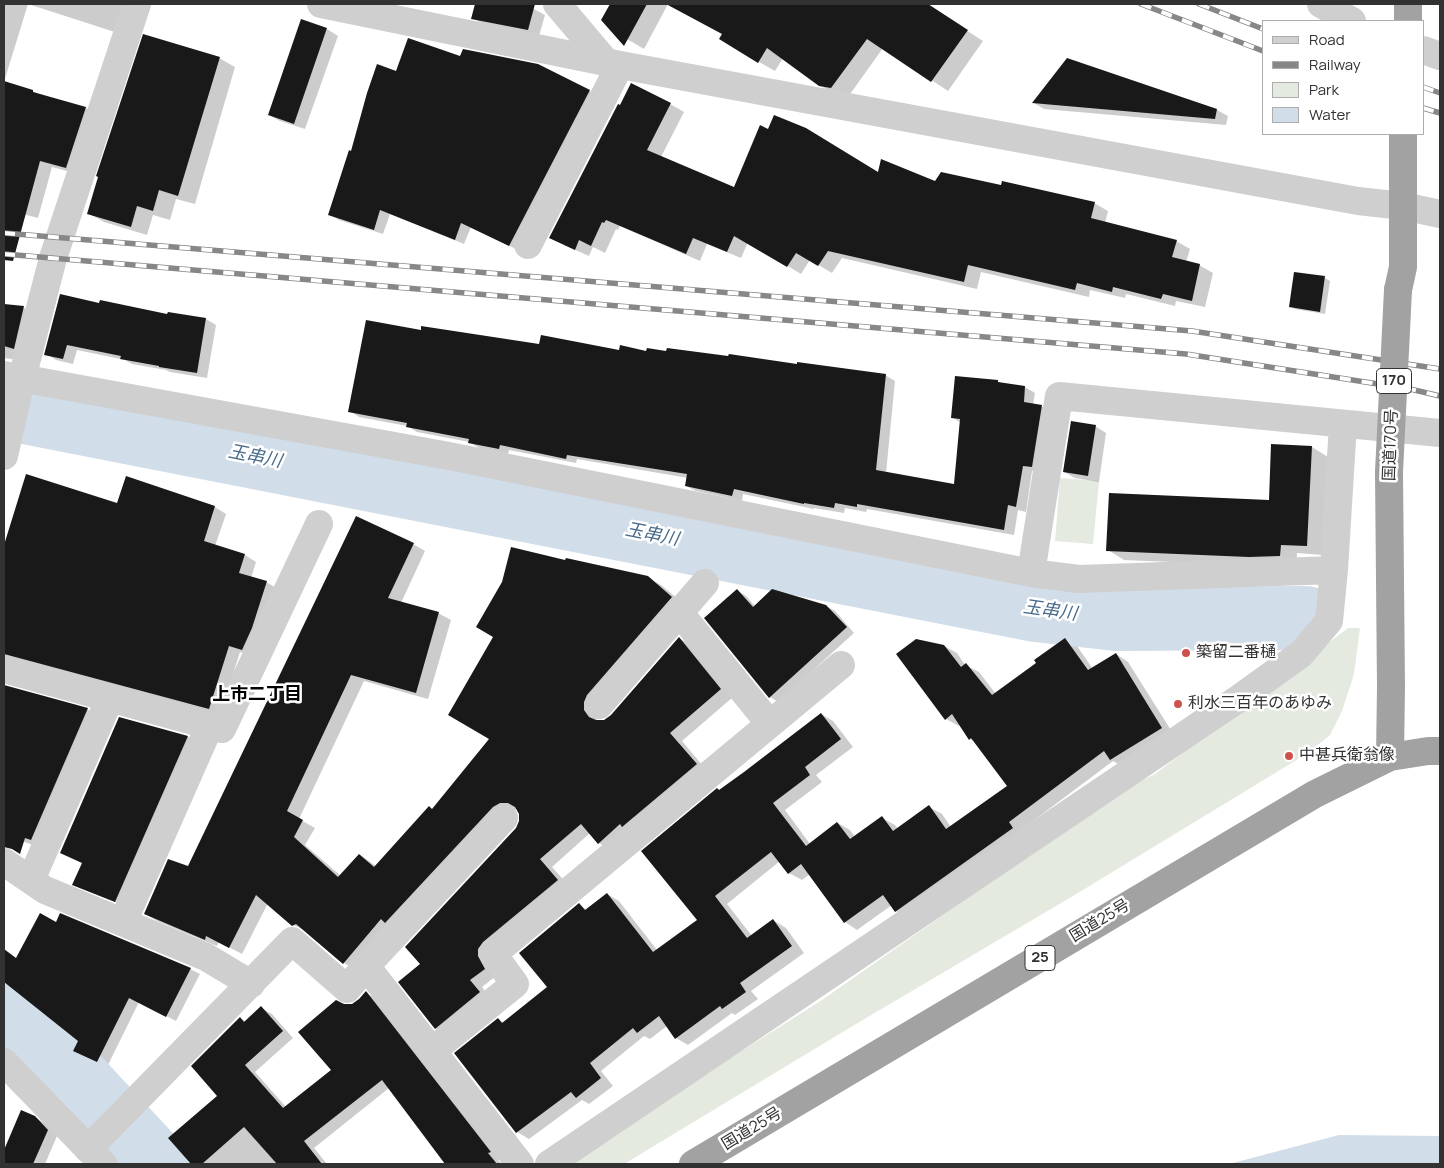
<!DOCTYPE html>
<meta charset="utf-8">
<style>
body{margin:0}
#map{position:relative;width:1444px;height:1168px;overflow:hidden;background:#fff;font-family:Manrope,sans-serif}
canvas{display:block}
.frame{position:absolute;inset:0;border:5px solid #323232;pointer-events:none}
.legend{position:absolute;left:1262px;top:20px;width:162px;height:115px;box-sizing:border-box;background:#fff;border:1px solid #adadad;margin:0;padding:6px 9px;list-style:none;font-size:15px;color:#323232}
.legend li{display:flex;align-items:center;gap:10px;height:25px}
.legend b{width:25px;border:1px solid #adadad}
</style>
<div id="map">
<canvas width="1444" height="1168"></canvas>
<div class="frame"></div>
<ul class="legend">
<li><b style="height:6px;background:#cfcfcf"></b>Road</li>
<li><b style="height:6px;background:#878787"></b>Railway</li>
<li><b style="height:14px;background:#e4eadf"></b>Park</li>
<li><b style="height:14px;background:#d1dee9"></b>Water</li>
</ul>
</div>
<script>
const ctx = document.querySelector('canvas').getContext('2d');
ctx.lineJoin = 'round';
function fillPath(path, color) { ctx.fillStyle = color; ctx.fill(path, 'evenodd'); }
function trace(path, color, width, dash) { ctx.strokeStyle = color; ctx.lineWidth = width; ctx.lineCap = dash ? 'butt' : 'round'; ctx.setLineDash(dash || []); ctx.stroke(path); }
function drawText(font, color, halo, rows, align = 'center') {
  ctx.font = font + ' Manrope,"Noto Sans JP",sans-serif'; ctx.lineWidth = 5; ctx.setLineDash([]); ctx.textBaseline = 'middle'; ctx.strokeStyle = halo; ctx.fillStyle = color; for (const [text, x, y, turn = 0] of rows) {
    ctx.save(); ctx.translate(x, y); ctx.rotate((+turn || 0) * Math.PI / 180); ctx.textAlign = isNaN(turn) ? turn : align; if (halo) ctx.strokeText(text, 0, 0); ctx.fillText(text, 0, 0); ctx.restore();
  }
}
const green = new Path2D(`
 M1060,478l39,3 -6,63 -38,-3z
 M1348,628h12l-6,46 -12,37 -12,24 -22,18 -235,143 -217,128 -232,140h-61l259,-164 298,-209 35,-17z`);
const water = new Path2D(`
 M1339,1135l101,1v28h-211z`);
const shadow = new Path2D(`
 M4,4h131l-11,31 -96,-31 -24,78 29,9 10,6 43,11 12,7 -20,59 -26,-7 -14,51 -34,-9z
 M476,4h43l15,5 11,6 -6,21 -56,-12 -11,-6z
 M611,4h300l6,4 3,-4h6l57,37 -35,50 -65,-43 -35,49 -11,-2 -18,-10 -36,-27 -8,13 -16,-9 -36,-28 -55,-30 -24,45 -17,-10 -22,-23z
 M327,29l11,7 -33,93 -25,-8 -11,-6z
 M219,58l16,9 -40,137 -19,-5 -6,21 -17,-5 -6,20 -43,-13 -16,-9z
 M461,58l128,33 9,5 -80,154 -47,-23 -7,17 -74,-30 -7,20 -44,-14 -9,-5 22,-63 45,-79z
 M1034,103l183,7 11,6 -2,9 -182,-16z
 M670,104l14,8 -23,45 73,32 145,-15 57,9 66,4 92,16 14,8 -3,12 71,18 14,8 -4,13 13,3 14,8 -8,34 -29,-6 -1,5 -49,-12 -1,4 -35,-8 -1,7 -108,-25 -4,17 -135,-31 -10,15 -22,-13 -9,14 -53,-32 -7,16 -34,-14 -7,17 -80,-35 -2,4 -2,-1 -11,24 -12,-6 -4,9 -25,-11z
 M1325,278l5,3 -5,33 -30,-5 -5,-3z
 M4,305l20,3 10,5 -15,47 -15,-2z
 M100,305l68,11 38,3 10,6 -9,53 -37,-6 -4,-2 -34,-6 -7,-4 -48,-10 -4,14 -17,-4 -10,-6z
 M422,332l118,14 80,6h27l238,23 10,6 -9,92 69,13 6,-63 -9,-6 45,-36 6,3 22,3 10,6 -2,12 8,1 10,6 -10,60 -9,-1 -6,41 -8,-2 -4,25 -147,-26 -1,3 -21,-4 -1,5 -30,-5v1l-71,-15 -1,7 -46,-10 -10,-5 2,-8 -111,-19 -1,4 -67,-13 -1,4 -29,-6 -10,-6 -52,-10 -10,-6 -48,-9 -9,-6z
 M1095,426l11,7 -7,49 -24,-4 -11,-6z
 M1312,447l16,10 -5,98 -26,-2 -1,12 -29,1 -143,-6 -16,-10 162,-48z
 M127,478l88,29 11,7 -11,32 30,9 11,7 -5,16 15,4 12,7 -24,67 -14,-4 -20,63 -216,-49v-121l114,-41z
 M413,544l12,7 -24,52 37,10 13,7 -23,79 -64,-18 -65,138 16,9 -10,17 36,31 19,-21 16,11 57,-56 58,-71 75,-177 82,16 13,7 23,19 -88,114 2,3h6l7,-4 68,-79 12,7 42,52 -51,44 26,31 -97,78 -12,-7 -9,-10 -38,34 18,20 -75,62 1,27 -14,11 9,13 -43,35 -13,-7 -13,-64 95,-135 4,-8 -1,-7 -2,-5h-5l-157,161 -12,-7 -37,-32 -14,-6 -25,-22 -26,51 -23,-12 -2,4 -60,-25 -12,-7 43,-46z
 M738,591l8,5 9,10h71l9,5 19,22 -76,69 -8,-5z
 M1065,639l12,7 16,23 23,-15 12,8 46,73 -51,32 -10,-6 -92,69 -113,88 -12,-7 -4,-6 -35,25 -12,-8 -35,-48 -8,6 -13,-7 -9,-12 -53,43 25,32 21,-16 13,8 18,25 -53,38 7,8 -23,16 -3,-2 -44,32 -12,-7 -9,-12 -17,13 -6,-3 -43,35 12,15 -24,18 -7,-4 -53,39 -12,-7 -19,-113 6,4 44,-36 31,-82 8,5 20,-16 12,7 38,49 41,-30 22,-129 101,-77 12,7 20,26 -37,28 6,7 -37,28 25,34 28,-21 12,7 5,7 27,-19 13,7 3,4 31,-22 13,7 9,13 58,-40 -33,-45 -6,-3 -10,-15 -1,2 -13,-7 -2,-73 13,7 8,12 14,7 17,22 42,-31z
 M36,695l52,15 9,5 -64,130 -29,-10v-118l23,6z
 M120,718l68,19 6,4 -72,164 -41,-17 2,-25z
 M190,969l10,5 -24,47 -37,-19 -32,65 -22,-11 -6,-15 -75,-61 7,-9z
 M366,993l11,6 124,159 -3,2 4,4h-56l-57,-76 -75,60 13,16h-134l-23,-26 49,-42 21,-78 6,4 15,-14 11,6 21,24 -38,34 31,35 47,-37 10,-65h9l8,-5z
 M34,1117l11,6 12,13 -12,28h-41v-13z`);
const river = new Path2D(`
 M4,408l1032,202 80,9 190,-1
 M4,1001l29,29 125,134`);
const building = new Path2D(`
 M475,4h60l-7,26 -57,-11z
 M610,4h37l-23,42 -23,-26z
 M666,4h262l40,26 -37,52 -64,-43 -36,49 -12,-2 -52,-38 -9,15 -39,-24 3,-5z
 M301,19l26,9 -33,96 -26,-9z
 M143,34l77,23 -42,139 -19,-6 -6,21 -16,-5 -6,21 -44,-13 11,-37 -2,-1z
 M408,38l52,18 3,-7 75,15 52,26 -81,156 -48,-23 -6,17 -75,-30 -6,20 -46,-15 21,-65 2,1 16,-58 10,-29 19,7z
 M1067,58l150,51 -2,10 -183,-16z
 M4,81l29,9v2l53,15 -20,61 -26,-7 -27,100 -9,-1z
 M631,83l40,20 -24,47 87,37 26,-62 8,4 6,-14 32,13 72,44 3,-13 54,22 6,-9 60,13 1,-4 93,21 -4,16 86,22 -5,17 28,7 -8,37 -29,-7 -2,5 -48,-12 -1,5 -35,-9 -2,7 -107,-25 -4,17 -136,-31 -10,15 -22,-13 -9,14 -53,-31 -7,16 -34,-14 -7,16 -80,-34 -2,3 -2,-1 -11,24 -12,-6 -4,10 -26,-12 69,-134 2,1z
 M1294,272l31,4 -5,36 -31,-5z
 M60,294l39,9 1,-3 67,14 1,-2 38,6 -9,55 -38,-6v-1l-39,-7 1,-3 -54,-11 -4,14 -19,-4z
 M4,304l20,2 -10,43 -10,-3z
 M366,320l55,10v-4l118,18 2,-9 78,15 1,-5 26,6 1,-3 19,3 1,-3 61,8 1,-2 68,10v-2l89,12 -10,96 78,14 6,-65 -9,-1 4,-42 43,4v2l27,4 -1,16 18,3 -10,62 -9,-1 -7,41 -8,-2 -4,25 -147,-26v3l-22,-4 -1,5 -30,-5v1l-70,-15 -2,7 -47,-10 2,-12 -120,-19 -1,4 -66,-14 -1,4 -31,-6 1,-4 -63,-12 1,-4 -59,-11z
 M1071,421l25,4 -8,51 -25,-4z
 M1271,444l41,2 -5,100 -26,-1 -1,11 -31,1 -143,-6 3,-58 160,7z
 M26,474l91,29 9,-27 89,30 -11,35 41,13 -6,19 28,8 -15,47 -10,22 -13,-4 -20,63 -205,-55v-109z
 M356,516l58,27 -26,55 51,14 -23,81 -65,-18 -64,136 16,9 -9,17 44,40 21,-23 15,13 55,-61 3,3 57,-70 -41,-24 45,-78 -17,-10 26,-45 9,-35 54,13 1,-2 82,18 24,21 -85,98 -3,7v8l5,7 7,3h8l7,-5 68,-78 42,52 -51,44 27,31 -75,63 -2,-3 -22,20 -17,-20 -41,35 18,21 -75,62 -5,7v7l7,13 -15,11 10,12 -45,37 -37,-47 22,-18 -15,-17 111,-119 3,-7v-7l-4,-7 -7,-4h-8l-7,4 -108,116 -4,-4 -38,45 -47,-40 -4,2 -36,-31 -27,53 -23,-12 -1,4 -61,-26 24,-55 20,7z
 M737,589l16,18 19,-18 54,16 21,22 -78,71 -65,-80z
 M1065,638l23,32 28,-17 46,75 -52,32 -6,-9 -95,71 4,6 -118,84 -12,-17 -39,28 -43,-59 -13,10 -17,-22 -56,44 32,42 26,-19 19,27 -52,37 6,9 -24,17 -2,-3 -45,33 -16,-23 -22,17 -4,-5 -43,35 11,15 -25,20 -5,-6 -55,41 -62,-80 44,-35 4,5 45,-36 -28,-34 60,-50 6,7 22,-17 46,59 44,-32 -56,-69 76,-63 2,2 25,-18 77,-59 20,26 -36,28 5,8 -37,28 33,43 31,-24 13,17 32,-23 11,15 36,-26 17,24 61,-43 -36,-48 -2,2 -17,-26 -7,6 -49,-66 20,-15 28,6 17,22 5,-4 26,32 44,-32 -2,-3z
 M4,685l84,23 -57,132 -6,-2 -5,16 -8,-5 -8,-2z
 M119,717l69,19 -73,166 -43,-17 10,-22 -22,-10z
 M40,913l16,9 4,-9 131,55 -25,49 -37,-19 -32,64 -24,-11 5,-10 -74,-59v-33l12,9z
 M366,991l125,161 -3,1 9,11h-52l-63,-84 -78,61 18,23h-45l-33,-37 -42,37h-11l-23,-26 49,-42 -26,-30 49,-49 4,5 17,-16 22,25 -38,34 38,43 48,-38 -33,-38 38,-32 8,4h8l7,-5z
 M21,1110l14,6 13,14 -15,34h-29v-14z`);
const minor = new Path2D(`
 M321,4l299,61 738,136 45,5 37,8
 M1321,4l31,17
 M1423,50l17,6
 M528,245l92,-180
 M4,375l445,81 582,117 48,6 255,-9
 M4,456l15,-66 34,-132 84,-254
 M1031,573l28,-177 381,37
 M679,612l91,112
 M4,669l218,60 97,-205
 M599,705l106,-122
 M504,818l-138,148 154,198
 M4,862l41,28 161,67 45,27
 M31,880l79,-182
 M123,922l87,-197
 M432,1051l83,-67 -22,-30 348,-289
 M4,1062l99,102
 M88,1149l204,-208 55,48 19,-23
 M549,1164l692,-467 60,-43 28,-33 5,-51 9,-146`);
const tertiary = new Path2D(`
 M557,4l49,58`);
const trunk = new Path2D(`
 M1408,21v-17
 M1398,290l5,-23v-133
 M1389,472l2,215 -1,70
 M693,1164l622,-370 75,-37 38,-6h12`);
const rail = new Path2D(`
 M1141,4l122,47
 M1199,4l64,25
 M1423,87l17,6
 M1423,108l17,5
 M4,233l1188,98 248,38
 M4,254l1182,100 224,35 30,7`);
const trunkBridge = new Path2D(`
 M1389,472l9,-182`);
const markers = [
 [1186,653,5,"#d0504d"],
 [1178,704,5,"#d0504d"],
 [1289,756,5,"#d0504d"]
];
const shields = [
 [1394,381,35],
 [1040,958,30]
];
const shieldNames = [
 ["170",1394,381],
 ["25",1040,958]
];
const streetNames = [
 ["国道170号",1391,445,-88],
 ["国道25号",1100,921,-31],
 ["国道25号",752,1129,-31]
];
const poiNames = [
 ["築留二番樋",1196,653],
 ["利水三百年のあゆみ",1188,704],
 ["中甚兵衛翁像",1299,756]
];
const waterNames = [
 ["玉串川",255,457,11],
 ["玉串川",652,535,11],
 ["玉串川",1050,611,8]
];
const neighbourhoodNames = [
 ["上市二丁目",257,695]
];
fillPath(green, '#e4eadf');
fillPath(water, '#d1dee9');
fillPath(shadow, '#0003');
trace(river, '#d1dee9', 64);
fillPath(building, '#191919');
trace(minor, '#cfcfcf', 28);
trace(tertiary, '#cfcfcf', 28);
trace(trunk, '#a2a2a2', 28);
trace(rail, '#878787', 5.5);
trace(rail, '#fff', 4, [11]);
trace(trunkBridge, '#a2a2a2', 28);
for (const [x, y, r, color] of markers) { const dot = new Path2D(); dot.arc(x, y, r, 0, 2 * Math.PI); ctx.fillStyle = color; ctx.fill(dot); trace(dot, '#fff', 2); }
for (const [x, y, w] of shields) { const box = new Path2D(); box.roundRect(x - w / 2, y - 12.5, w, 25, 4); ctx.fillStyle = '#fff'; ctx.fill(box); trace(box, '#323232', 1); }
drawText('bold 15px', '#323232', null, shieldNames);
drawText('16px', '#323232', '#fff', streetNames);
drawText('16px', '#323232', '#fff', poiNames, 'left');
drawText('italic 18px', '#496b8b', '#fff', waterNames);
drawText('bold 18px', '#000', '#fff', neighbourhoodNames);
</script>
